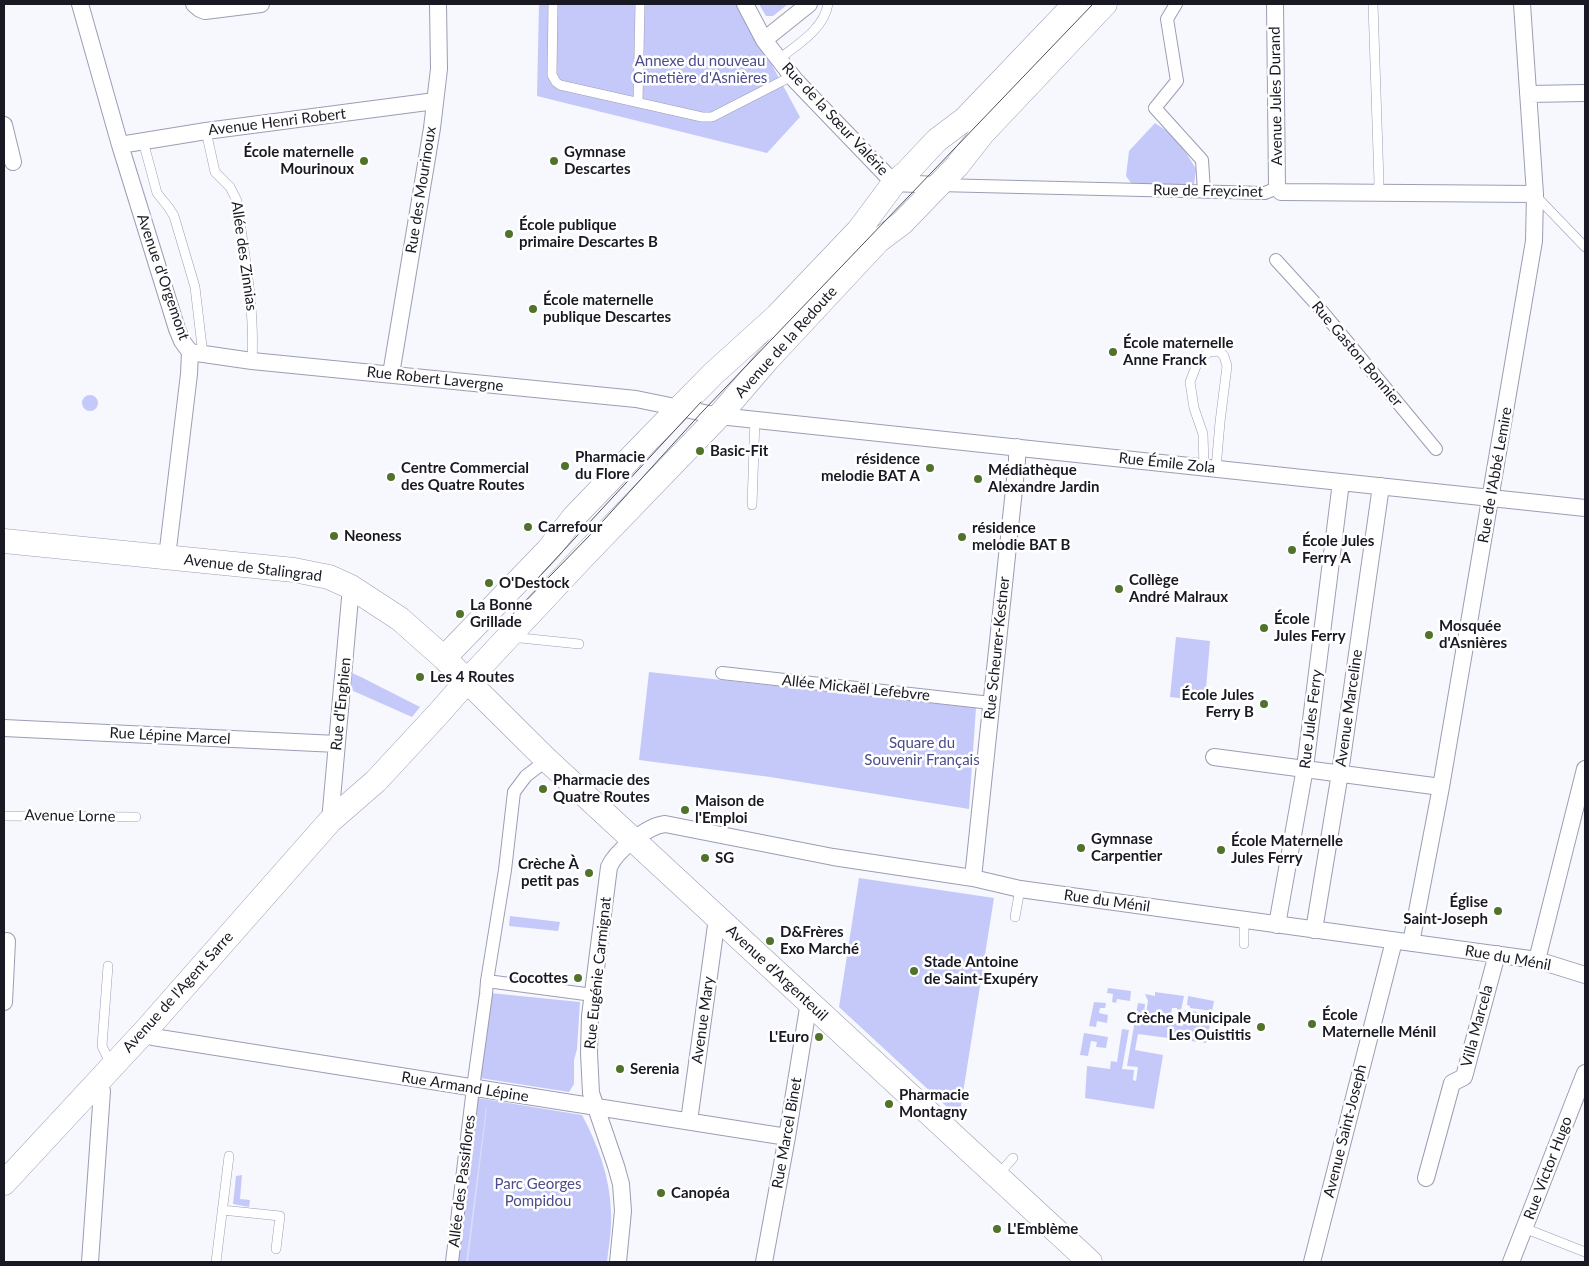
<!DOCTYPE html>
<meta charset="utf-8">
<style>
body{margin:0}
#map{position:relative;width:1589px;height:1266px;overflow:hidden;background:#f7f8fd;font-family:Lato,sans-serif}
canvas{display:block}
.frame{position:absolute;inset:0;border:5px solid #181922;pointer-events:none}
</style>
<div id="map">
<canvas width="1589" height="1266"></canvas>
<div class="frame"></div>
</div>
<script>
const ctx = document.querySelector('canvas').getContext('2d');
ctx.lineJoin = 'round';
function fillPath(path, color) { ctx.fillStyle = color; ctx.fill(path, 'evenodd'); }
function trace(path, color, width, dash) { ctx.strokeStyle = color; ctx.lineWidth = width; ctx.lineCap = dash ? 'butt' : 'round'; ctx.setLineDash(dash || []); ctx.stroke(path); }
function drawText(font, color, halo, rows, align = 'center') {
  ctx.font = font + ' Lato,sans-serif'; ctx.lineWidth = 5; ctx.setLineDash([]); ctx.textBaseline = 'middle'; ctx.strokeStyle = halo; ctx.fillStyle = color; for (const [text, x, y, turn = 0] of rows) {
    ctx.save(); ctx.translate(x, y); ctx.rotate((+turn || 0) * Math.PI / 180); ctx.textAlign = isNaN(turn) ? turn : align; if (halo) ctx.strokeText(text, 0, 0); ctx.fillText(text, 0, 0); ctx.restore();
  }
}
const green = new Path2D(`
 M539,4h200l61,113 -33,36 -230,-57z
 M759,4h29l-15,12h-7z
 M1155,123l22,15 19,31 -2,16 -60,2 -8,-11 3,-25z
 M82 403a8 8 0 1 1 16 0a8 8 0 1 1-16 0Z
 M1176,637l34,4 -5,60 -35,-4z
 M649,672l327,36 -7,101 -199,-32 -131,-17z
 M352,673l9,4 59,30 -8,10 -61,-27z
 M859,878l135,20 -35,220 -120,-111z
 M510,916l50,6 -2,9 -49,-5z
 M1108,988l23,3 -1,10 -13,-2 -1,4 -4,-1 1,-8 -6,-1z
 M1155,992l29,4 -4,19h-3v-7h-5l-2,14 7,2v1l6,1 2,-16 12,2 -1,11h1l2,-10 13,2 -6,28 -68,-9 -3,16 28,5 -9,54 -69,-11 2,-32 23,3 1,-8 6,1 5,-33 7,1 -7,39 12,1 -1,10 3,1 2,-14 -11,-1 11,-63 7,1 -1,10h2l2,-13 -3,-7 10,2z
 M490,993l90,9 -3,47 -3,11v24l-5,8 -89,-14z
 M1188,996l26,5 -2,10 -22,-3v-2l-3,-1z
 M1094,1002l12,1 -1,5h-5l-1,5 9,2 -1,8 -10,-2 -1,6 -7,-1z
 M1084,1033l24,4 -2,11 -10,-1 1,-5 -6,-1 -3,15 -8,-1z
 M478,1098l104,17c16,30 28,62 29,97 1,16 -2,33 -4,50h-149z
 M242,1175l-2,24 10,1 -1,7 -16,-3 3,-28z`);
const water = new Path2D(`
 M486,1108h1l-19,154h-2z`);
const service = new Path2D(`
 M553,4l-1,71 4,7 4,3 142,32h10l80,-41
 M1373,4l6,178 -1,11
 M779,59c19,-15 45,-30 49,-55
 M638,102l2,-98
 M206,131l9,41 15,15 7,14c7,53 18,106 15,160
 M143,141l14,52 12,15 5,8 21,71 8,68
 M1535,195l50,52
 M1204,467l-1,-33 -9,-26 -4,-26 8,-21 11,-9 10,-1 5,5 3,10 -7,56 -4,46
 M752,505l3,-86
 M511,637l68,7
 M4,816l132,1
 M1015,917l5,-28
 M1244,920v24
 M108,966l-6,80 9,19
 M997,1176l16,-18
 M222,1210l58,6 -4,33
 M1524,1228l61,24
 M216,1262l13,-106`);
const pedestrian = new Path2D(`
 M1176,4l-9,15 10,62 -22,27 47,52 2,32
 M938,185l327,8 12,-5
 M1276,260l40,44 120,145
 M722,673l269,30
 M487,981l106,14
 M452,1262l21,-174 13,-94 1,-13 18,-111 9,-78 12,-16 21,-16`);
const minor = new Path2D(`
 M80,4l40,141 57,184 5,12 8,11 -1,22 -22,183
 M194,4l6,5 5,2 56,-7
 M745,4l19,36 31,40 99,103 44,2
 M1275,4l2,184 4,4 254,2
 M764,40l45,-36
 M1528,94l57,-1
 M4,125l9,37
 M120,145l86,-14 229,-30
 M190,352l62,9 384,38 83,17 866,92
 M391,374l41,-246 7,-59 -1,-65
 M4,728l333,16
 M1214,757l227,30
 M330,821l21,-234
 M973,878l44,-417v-14
 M1277,925l28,-157 36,-286
 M1314,930l26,-157 41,-287
 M1411,943l30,-156 93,-546 1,-47 -13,-190
 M1537,960l48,-191
 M4,1002l3,-61
 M146,1030l7,7 634,100
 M689,1121l28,-203
 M1426,1178l26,-95 12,-6 33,-123
 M90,1262l12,-171 -5,-8
 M618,1262l5,-51 -2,-27 -5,-18 -25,-73 -2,-40 1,-37 19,-149c7,-16 38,-41 56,-43l168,33 140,21 47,11 517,71 48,15
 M764,1262l23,-125 22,-135
 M1312,1262l82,-321
 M1511,1262l74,-189`);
const secondary = new Path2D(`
 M4,541l290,29 35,7 22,10 49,32 44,39 103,102 543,502
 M444,658l105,-109 25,-32 71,-74 68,-69 64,-58 82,-86 35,-47 12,-10 31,-33 28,-21 110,-115
 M4,1183l142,-153 184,-209 46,-40 63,-68 28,-32 113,-121 139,-144 49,-57 110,-118 24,-18 55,-57 25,-32 123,-130`);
const tram = new Path2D(`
 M538,578l163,-176
 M508,619l84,-86 111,-122 390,-407`);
const markers = [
 [364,161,5,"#50722a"],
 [554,161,5,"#50722a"],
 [509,234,5,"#50722a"],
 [533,309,5,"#50722a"],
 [1113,352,5,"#50722a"],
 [700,451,5,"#50722a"],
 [565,466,5,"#50722a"],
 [930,468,5,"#50722a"],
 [391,477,5,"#50722a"],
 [978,479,5,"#50722a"],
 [528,527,5,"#50722a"],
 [334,536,5,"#50722a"],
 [962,537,5,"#50722a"],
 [1292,550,5,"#50722a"],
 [489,583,5,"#50722a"],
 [1119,589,5,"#50722a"],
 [460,614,5,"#50722a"],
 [1264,628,5,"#50722a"],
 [1429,635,5,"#50722a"],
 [420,677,5,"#50722a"],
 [1264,704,5,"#50722a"],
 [543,789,5,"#50722a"],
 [685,810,5,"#50722a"],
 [1081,848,5,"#50722a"],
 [1221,850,5,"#50722a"],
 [705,858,5,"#50722a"],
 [589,873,5,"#50722a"],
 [1498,911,5,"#50722a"],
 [770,941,5,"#50722a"],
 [914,971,5,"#50722a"],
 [578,978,5,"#50722a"],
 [1312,1024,5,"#50722a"],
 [1261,1027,5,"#50722a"],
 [819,1037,5,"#50722a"],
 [620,1069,5,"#50722a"],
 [889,1104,5,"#50722a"],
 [661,1193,5,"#50722a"],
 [997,1229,5,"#50722a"]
];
const parkNames = [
 ["Annexe du nouveau",700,61],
 ["Cimetière d'Asnières",700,78],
 ["Square du",922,743],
 ["Souvenir Français",922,760],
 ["Parc Georges",538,1184],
 ["Pompidou",538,1201]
];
const streetNames = [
 ["Avenue Jules Durand",1276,96,-91],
 ["Rue de la Sœur Valérie",835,119,47],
 ["Avenue Henri Robert",277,122,-7],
 ["Rue des Mourinoux",421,190,-81],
 ["Rue de Freycinet",1208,191,1],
 ["Allée des Zinnias",244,256,82],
 ["Avenue d'Orgemont",163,277,71],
 ["Avenue de la Redoute",786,342,-48],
 ["Rue Gaston Bonnier",1357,354,50],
 ["Rue Robert Lavergne",435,379,6],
 ["Rue Émile Zola",1167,463,6],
 ["Rue de l'Abbé Lemire",1495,475,-80],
 ["Avenue de Stalingrad",253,568,7],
 ["Rue Scheurer-Kestner",997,648,-84],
 ["Allée Mickaël Lefebvre",856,688,6],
 ["Rue d'Enghien",341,704,-84],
 ["Avenue Marceline",1349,708,-82],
 ["Rue Jules Ferry",1311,719,-83],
 ["Rue Lépine Marcel",170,736,3],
 ["Avenue Lorne",70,816,1],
 ["Rue du Ménil",1107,901,8],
 ["Rue du Ménil",1508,958,10],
 ["Rue Eugénie Carmignat",598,973,-84],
 ["Avenue d'Argenteuil",777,973,43],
 ["Avenue de l'Agent Sarre",178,992,-48],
 ["Avenue Mary",703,1020,-82],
 ["Villa Marcela",1477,1026,-75],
 ["Rue Armand Lépine",465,1087,9],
 ["Avenue Saint-Joseph",1345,1131,-76],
 ["Rue Marcel Binet",787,1133,-80],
 ["Rue Victor Hugo",1548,1168,-69],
 ["Allée des Passiflores",462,1181,-83]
];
const poiNames = [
 ["École maternelle",354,152,"right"],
 ["Mourinoux",354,169,"right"],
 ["Gymnase",564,152],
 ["Descartes",564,169],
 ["École publique",519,225],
 ["primaire Descartes B",519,242],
 ["École maternelle",543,300],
 ["publique Descartes",543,317],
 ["École maternelle",1123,343],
 ["Anne Franck",1123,360],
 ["Basic-Fit",710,451],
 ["Pharmacie",575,457],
 ["du Flore",575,474],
 ["résidence",920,459,"right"],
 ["melodie BAT A",920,476,"right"],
 ["Centre Commercial",401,468],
 ["des Quatre Routes",401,485],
 ["Médiathèque",988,470],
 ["Alexandre Jardin",988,487],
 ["Carrefour",538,527],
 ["résidence",972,528],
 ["melodie BAT B",972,545],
 ["Neoness",344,536],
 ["École Jules",1302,541],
 ["Ferry A",1302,558],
 ["Collège",1129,580],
 ["André Malraux",1129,597],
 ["O'Destock",499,583],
 ["La Bonne",470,605],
 ["Grillade",470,622],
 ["École",1274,619],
 ["Jules Ferry",1274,636],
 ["Mosquée",1439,626],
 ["d'Asnières",1439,643],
 ["Les 4 Routes",430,677],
 ["École Jules",1254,695,"right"],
 ["Ferry B",1254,712,"right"],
 ["Pharmacie des",553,780],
 ["Quatre Routes",553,797],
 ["Maison de",695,801],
 ["l'Emploi",695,818],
 ["Gymnase",1091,839],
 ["Carpentier",1091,856],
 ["École Maternelle",1231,841],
 ["Jules Ferry",1231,858],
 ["SG",715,858],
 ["Crèche À",579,864,"right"],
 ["petit pas",579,881,"right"],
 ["Église",1488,902,"right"],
 ["Saint-Joseph",1488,919,"right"],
 ["D&Frères",780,932],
 ["Exo Marché",780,949],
 ["Stade Antoine",924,962],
 ["de Saint-Exupéry",924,979],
 ["Cocottes",568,978,"right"],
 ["École",1322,1015],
 ["Maternelle Ménil",1322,1032],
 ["Crèche Municipale",1251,1018,"right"],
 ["Les Ouistitis",1251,1035,"right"],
 ["L'Euro",809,1037,"right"],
 ["Serenia",630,1069],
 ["Pharmacie",899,1095],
 ["Montagny",899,1112],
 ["Canopéa",671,1193],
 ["L'Emblème",1007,1229]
];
fillPath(green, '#c5c9f9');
fillPath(water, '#d8dbfa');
trace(service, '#9b9db4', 10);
trace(pedestrian, '#9b9db4', 14);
trace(minor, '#9b9db4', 18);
trace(secondary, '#9b9db4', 25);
trace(service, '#fff', 9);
trace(pedestrian, '#fff', 12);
trace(minor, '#fff', 16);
trace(secondary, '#fff', 24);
trace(tram, '#51525a', 1);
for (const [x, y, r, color] of markers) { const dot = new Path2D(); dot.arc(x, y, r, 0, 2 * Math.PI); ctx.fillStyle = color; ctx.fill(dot); trace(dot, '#fff', 2); }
drawText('15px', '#4b4c89', '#fff', parkNames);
drawText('15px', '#181922', '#fff', streetNames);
drawText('bold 15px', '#181922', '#fff', poiNames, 'left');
</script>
